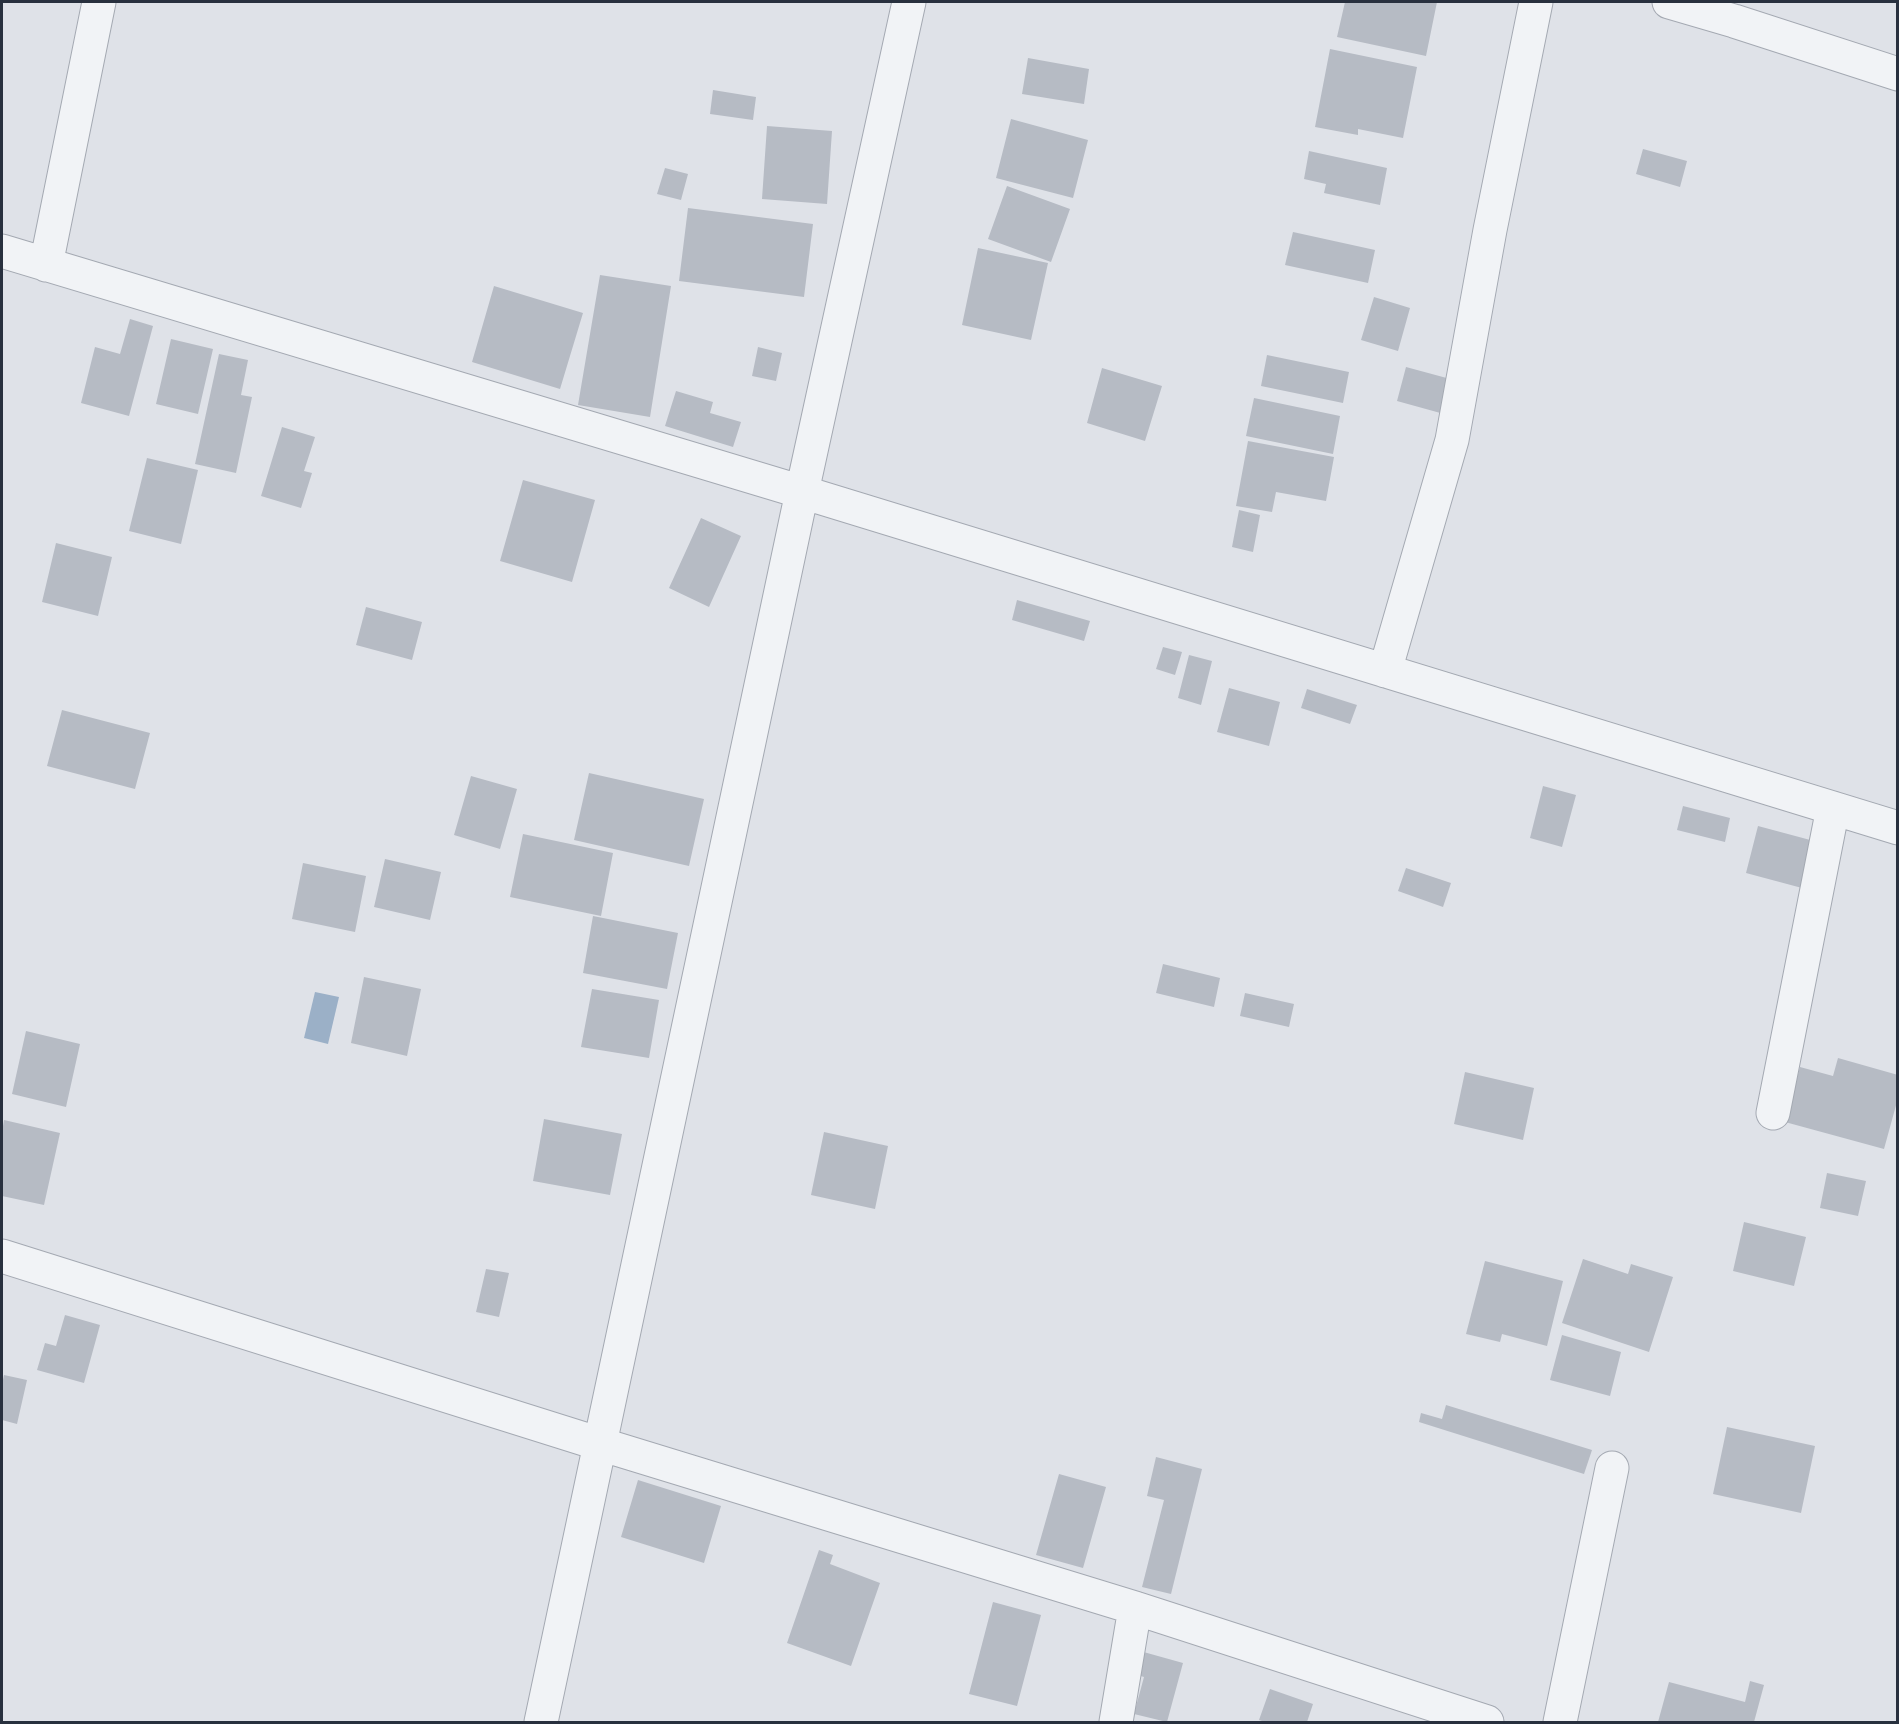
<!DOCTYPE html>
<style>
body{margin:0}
#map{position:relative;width:1899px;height:1724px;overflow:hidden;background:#dfe2e8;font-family:"Archivo Narrow",sans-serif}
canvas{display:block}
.frame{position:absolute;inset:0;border:3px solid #28303e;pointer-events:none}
</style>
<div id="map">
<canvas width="1899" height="1724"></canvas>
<div class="frame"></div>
</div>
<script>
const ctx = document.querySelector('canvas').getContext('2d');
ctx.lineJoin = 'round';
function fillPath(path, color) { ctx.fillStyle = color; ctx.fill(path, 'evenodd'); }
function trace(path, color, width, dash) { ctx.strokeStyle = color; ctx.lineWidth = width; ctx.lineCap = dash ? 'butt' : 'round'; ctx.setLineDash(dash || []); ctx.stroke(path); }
const water = new Path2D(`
 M315,992l24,5 -11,47 -24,-6z`);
const building = new Path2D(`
 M1345,2h92l-11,54 -89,-19z
 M1330,49l87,18 -14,71 -45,-9v6l-43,-8z
 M1028,58l61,11 -5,35 -62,-10z
 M713,90l43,7 -3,23 -43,-6z
 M1011,119l77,21 -15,58 -77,-20z
 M767,126l65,5 -5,73 -65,-5z
 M1643,149l44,12 -7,26 -44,-13z
 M1309,151l78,17 -7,37 -56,-12 2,-9 -22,-5z
 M665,168l23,6 -7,26 -24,-6z
 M1007,186l63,23 -19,53 -63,-23z
 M688,208l125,16 -9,73 -125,-16z
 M1293,232l82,18 -7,33 -83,-18z
 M978,248l70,15 -17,77 -69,-15z
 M600,275l71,11 -21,131 -72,-12z
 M494,286l89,27 -23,76 -88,-27z
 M1374,297l36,11 -12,43 -37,-11z
 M130,319l23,7 -24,90 -48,-13 14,-56 25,7z
 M171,339l42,10 -15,65 -42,-10z
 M758,347l24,6 -6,28 -24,-5z
 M219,354l29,6 -7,35 11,2 -16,76 -41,-9z
 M1267,355l82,17 -6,31 -82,-17z
 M1406,367l48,13 -10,34 -47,-13z
 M1102,368l60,18 -17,55 -58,-18z
 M676,391l37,11 -3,11 31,9 -8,25 -68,-21z
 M1254,398l86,18 -7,38 -87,-18z
 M282,427l33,10 -11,34 8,2 -11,35 -40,-12z
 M1248,441l86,16 -8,44 -50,-9 -4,20 -36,-6z
 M147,458l51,12 -17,74 -52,-13z
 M523,480l72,20 -23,82 -72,-21z
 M1239,510l21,5 -7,37 -21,-5z
 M701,518l40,18 -32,71 -40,-19z
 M56,543l56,14 -14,59 -56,-14z
 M1017,600l73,21 -6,20 -72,-21z
 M366,607l56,15 -10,38 -56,-15z
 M1163,647l19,5 -7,23 -19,-6z
 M1189,655l23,6 -11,44 -23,-7z
 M1229,688l51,14 -11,44 -52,-14z
 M1307,689l50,16 -7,19 -49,-16z
 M62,710l88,23 -15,56 -88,-23z
 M589,773l115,26 -15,67 -115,-26z
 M471,776l46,13 -17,60 -46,-14z
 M1543,786l33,9 -14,52 -32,-9z
 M1683,806l47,12 -5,24 -48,-12z
 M1758,826l56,15 -12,47 -56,-15z
 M523,834l90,19 -12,63 -91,-19z
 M385,859l56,13 -11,48 -56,-13z
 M303,863l63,13 -11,56 -63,-13z
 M1406,868l45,15 -8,24 -45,-16z
 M593,916l85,17 -11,56 -84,-16z
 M1163,964l57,14 -6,29 -58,-14z
 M364,977l57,12 -14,67 -56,-13z
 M592,989l67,11 -10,58 -68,-11z
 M1245,993l49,11 -5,23 -49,-11z
 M26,1031l54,13 -14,63 -54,-13z
 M1838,1058l60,17v23l-14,51 -99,-27 15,-55 33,9z
 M1465,1072l69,16 -11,52 -69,-16z
 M544,1119l78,15 -12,61 -77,-14z
 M4,1120l56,13 -16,72 -42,-9v-64z
 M824,1132l64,14 -13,63 -64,-14z
 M1827,1173l39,8 -8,35 -38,-8z
 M1744,1222l62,15 -12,49 -61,-15z
 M1583,1259l45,15 3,-10 42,13 -24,75 -87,-29z
 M1485,1261l78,20 -16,65 -45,-12 -2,8 -34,-8z
 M486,1269l23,4 -10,44 -23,-5z
 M65,1315l35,10 -16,58 -47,-13 8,-27 11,3z
 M1562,1335l59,17 -11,44 -60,-16z
 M4,1375l23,5 -10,44 -15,-4v-36z
 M1446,1405l146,45 -8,24 -165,-52 2,-9 21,6z
 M1727,1427l88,19 -14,67 -88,-19z
 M1156,1457l46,12 -31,125 -29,-7 22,-87 -17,-4z
 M1059,1474l47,13 -23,81 -47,-13z
 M638,1480l83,26 -17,57 -83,-26z
 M819,1550l14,5 -3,9 50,19 -29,83 -64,-23z
 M993,1602l48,13 -24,91 -48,-12z
 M1140,1651l43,12 -16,59 -33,-8 10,-37 -10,-3z
 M1750,1681l14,4 -10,37h-96l11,-40 76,20z
 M1270,1689l43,15 -6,18h-42l-6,-2z`);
const minor = new Path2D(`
 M1669,2l65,19 164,53
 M2,251l800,241 1096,336
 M46,265l53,-263
 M1385,671l67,-231 38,-210 46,-228
 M1773,1113l60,-305
 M2,1256l598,188 535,164 352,114
 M541,1722l261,-1230 107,-490
 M1116,1722l19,-114
 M1560,1722l52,-254`);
fillPath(water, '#9bb0c7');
fillPath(building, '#b6bbc4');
trace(minor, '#a4a9b2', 35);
trace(minor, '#f1f3f6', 33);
</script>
